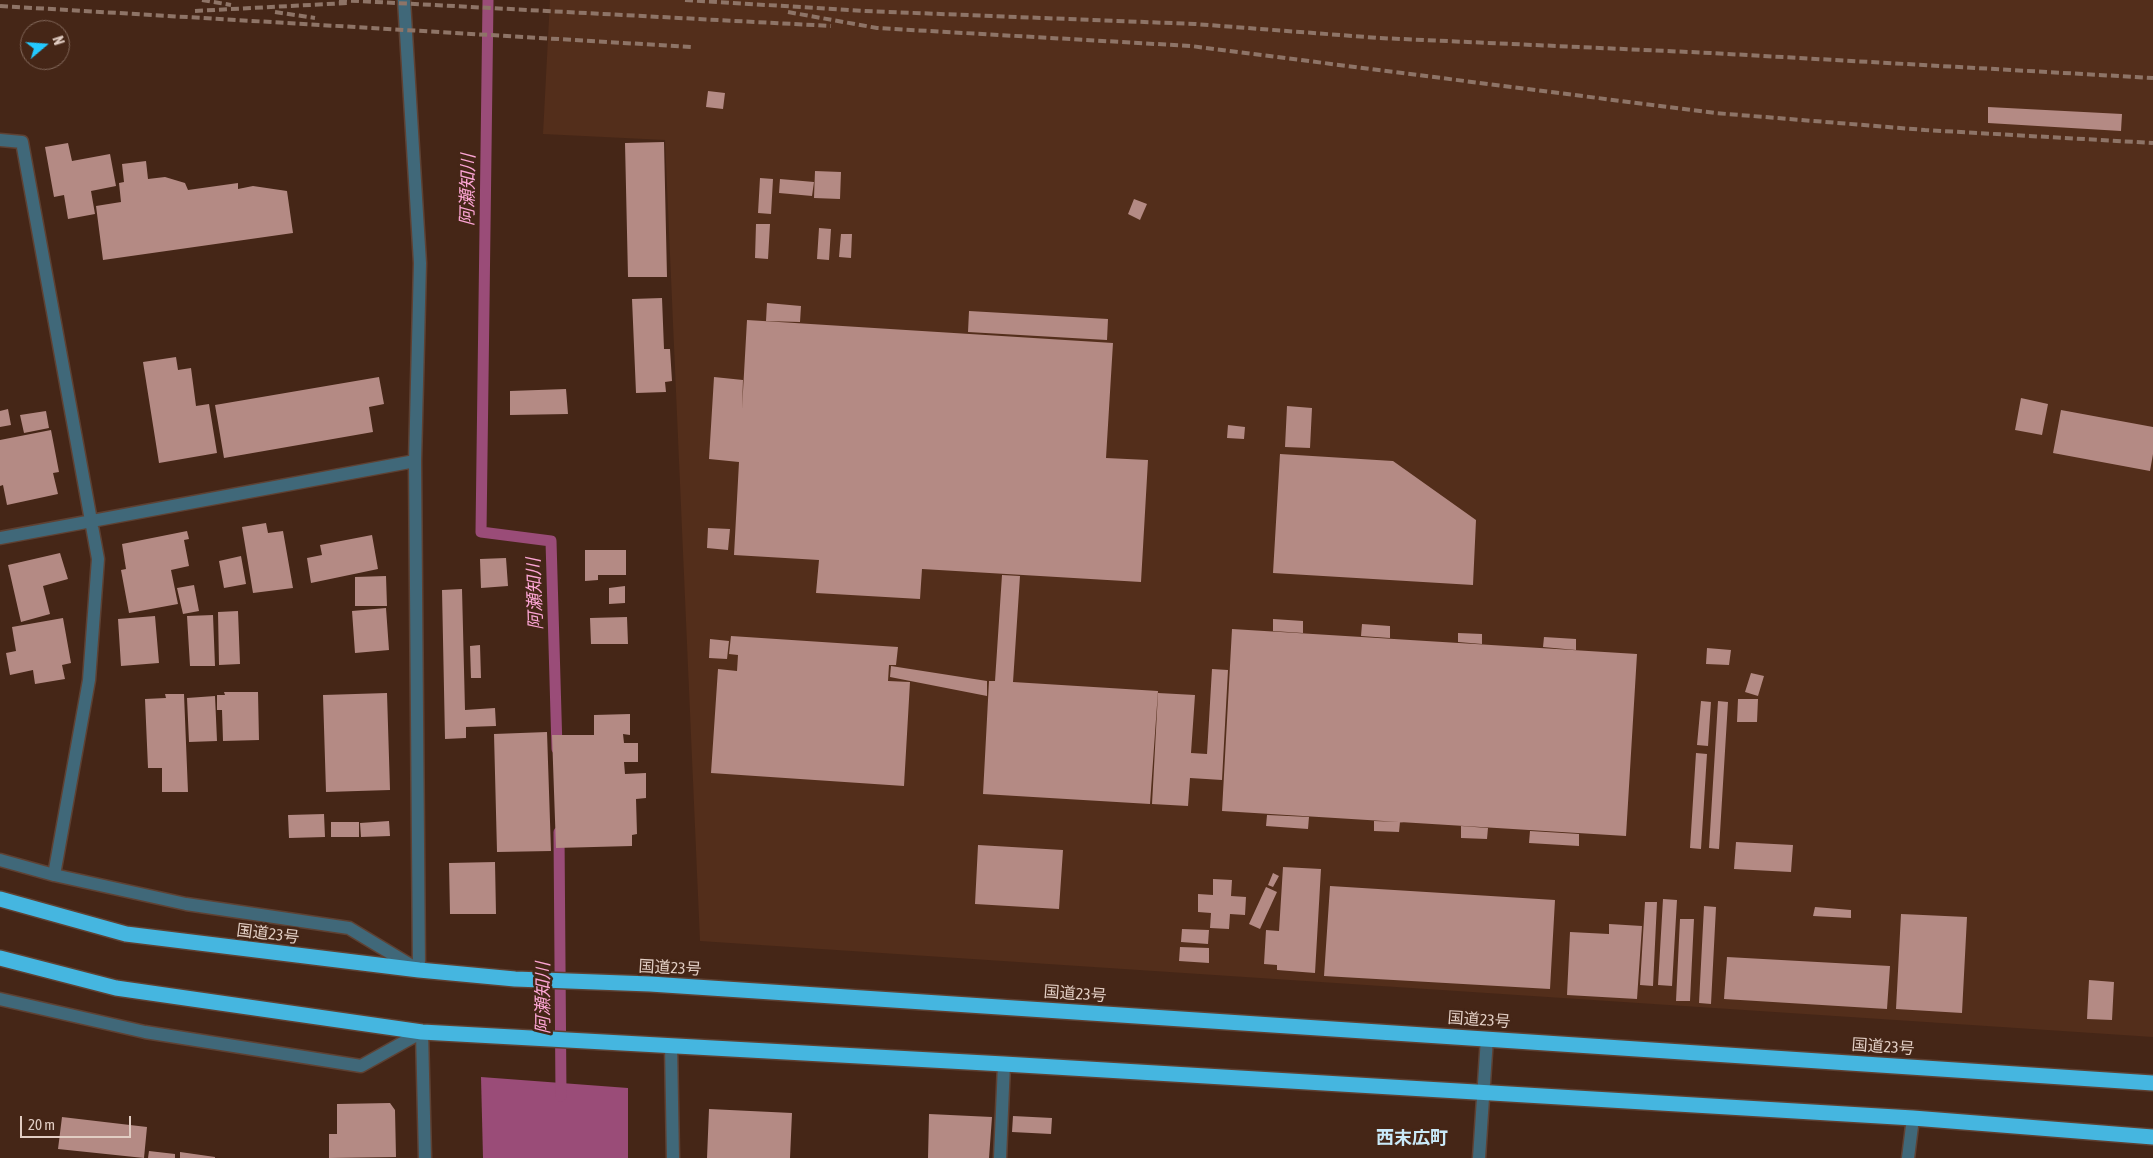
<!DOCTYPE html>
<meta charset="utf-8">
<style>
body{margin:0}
#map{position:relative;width:2153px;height:1158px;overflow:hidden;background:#452617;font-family:"Asap Condensed",sans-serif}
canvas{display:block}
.north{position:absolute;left:20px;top:20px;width:50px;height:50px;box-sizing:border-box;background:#452617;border:1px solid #83695c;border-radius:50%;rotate:72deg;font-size:14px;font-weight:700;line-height:20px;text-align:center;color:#e1cdc3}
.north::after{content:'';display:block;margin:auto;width:18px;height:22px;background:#24c9fe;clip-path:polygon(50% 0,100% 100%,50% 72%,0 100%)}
.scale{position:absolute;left:20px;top:1116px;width:111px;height:22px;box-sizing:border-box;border:2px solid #e1cdc3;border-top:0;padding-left:6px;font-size:15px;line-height:18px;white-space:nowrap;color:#e1cdc3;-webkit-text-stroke:4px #452617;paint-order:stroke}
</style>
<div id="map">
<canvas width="2153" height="1158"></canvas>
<div class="north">N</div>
<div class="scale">20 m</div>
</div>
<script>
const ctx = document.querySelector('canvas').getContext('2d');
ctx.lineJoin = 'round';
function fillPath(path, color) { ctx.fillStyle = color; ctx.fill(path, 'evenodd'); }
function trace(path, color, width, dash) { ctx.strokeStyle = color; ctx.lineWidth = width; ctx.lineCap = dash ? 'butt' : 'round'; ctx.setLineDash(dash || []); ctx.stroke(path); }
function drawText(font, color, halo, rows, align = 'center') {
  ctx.font = font + ' "Asap Condensed","Noto Sans JP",sans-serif'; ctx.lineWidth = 5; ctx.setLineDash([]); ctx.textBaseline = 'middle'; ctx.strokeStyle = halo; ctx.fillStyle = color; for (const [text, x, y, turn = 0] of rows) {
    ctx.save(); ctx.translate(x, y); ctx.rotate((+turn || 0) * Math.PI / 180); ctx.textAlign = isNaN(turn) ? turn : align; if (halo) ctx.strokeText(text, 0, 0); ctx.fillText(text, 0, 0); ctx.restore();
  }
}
const built = new Path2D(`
 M550,0h1603v1037l-1453,-96 -35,-801 -122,-6z`);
const water = new Path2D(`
 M481,1077l147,11v70h-145z`);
const stream = new Path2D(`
 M488,0l-7,532 70,9 6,208
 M559,832l2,264`);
const building = new Path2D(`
 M708,91l17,2 -2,16 -17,-2z
 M1988,107l134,7 -1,17 -133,-8z
 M664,142l3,135h-39l-3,-134z
 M68,143l4,18 38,-7 6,32 -25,5 4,23 -27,5 -4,-24 -10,2 -9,-50z
 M146,161l2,18 17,-2 20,6 3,7 50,-7v6l15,-3 34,5 6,42 -190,27 -7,-54 25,-4 -2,-19 5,-1 -2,-18z
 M815,171l26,1 -1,27 -26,-1z
 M760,178l13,1 -2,35 -13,-1z
 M780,179l34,3 -2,14 -33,-3z
 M1134,199l13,5 -7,16 -12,-6z
 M756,224h14l-2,35 -13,-1z
 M819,228l12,1 -2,31 -12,-1z
 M841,234h11l-1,24 -12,-1z
 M662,298l2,51h6l2,32 -7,1 1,10 -30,1 -4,-94z
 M767,303l34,3 -1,16 -34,-1z
 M969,311l139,8 -1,21 -139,-8z
 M747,320l366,23 -7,115 42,2 -7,122 -219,-13 -2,30 -104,-6 3,-33 -85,-5 5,-93 -30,-3 5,-82 29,3 -1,29z
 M176,357l2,13 13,-2 5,38 13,-2 8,49 -58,10 -16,-101z
 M379,377l5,27 -15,3 4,25 -149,26 -9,-53z
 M566,389l2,25 -58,1v-24z
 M2021,398l27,6 -6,31 -27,-5z
 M1287,406l25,2 -2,40 -25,-1z
 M8,409l3,16 -11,2v-16z
 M2061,410l92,17v27l-3,17 -97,-18z
 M46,411l3,17 -25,5 -4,-18z
 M1228,425l17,2 -1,12 -17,-1z
 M51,430l8,42 -6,1 5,21 -51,11 -4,-20 -3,1v-46z
 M1280,454l113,7 83,59 -3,65 -200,-12z
 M266,523l2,10 15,-2 10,57 -40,5 -11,-66z
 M708,528l22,1 -2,21 -21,-2z
 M187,531l2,8 -5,1 5,26 -18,4 7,34 -49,9 -8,-43 5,-1 -4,-25z
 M372,535l6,34 -67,14 -4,-25 15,-3 -2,-10z
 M585,550h41v25h-28v5l-13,1z
 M60,553l8,26 -25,7 7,28 -29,8 -13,-57z
 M241,556l5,28 -22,4 -5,-27z
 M506,558l2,28 -27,2 -1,-29z
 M1002,575l18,1 -7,106 145,9 -8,113 -167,-10 6,-113h6z
 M386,576l1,30h-32v-29z
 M194,585l5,26 -16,3 -6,-26z
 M625,586v17l-16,1v-16z
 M462,589l3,121 30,-2 1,18 -30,1v11l-21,1 -3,-149z
 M386,608l3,42 -34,3 -3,-42z
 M238,611l2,53 -21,1 -1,-53z
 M213,615l2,51h-25l-3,-50z
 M155,616l4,47 -38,3 -3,-47z
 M627,617l1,27h-37l-1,-26z
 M63,618l8,45 -9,2 3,14 -30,5 -2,-14 -23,5 -4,-22 10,-2 -4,-24z
 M1273,619l30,2v12l-30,-2z
 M1362,624l28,2v12l-29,-2z
 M1232,629l405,25 -11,182 -404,-25z
 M1458,633l24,1v10l-24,-2z
 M731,636l167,11 -2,18h-7l-1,16 22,1 -6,104 -193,-13 7,-104 19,2 1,-16 -9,-1z
 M1544,637l32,2v11l-33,-3z
 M710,639l19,2 -2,18 -18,-1z
 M480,645l1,33h-10l-1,-32z
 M1707,648l24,2 -2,15 -23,-1z
 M891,666l96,15v15l-97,-19z
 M1212,669l16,1 -6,110 -32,-2 -2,28 -36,-2 6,-111 37,2 -4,58 16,1z
 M1751,673l13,3 -6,20 -13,-4z
 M224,692h34l1,48 -36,1 -1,-31h-5v-15h8z
 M387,693l3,97 -64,2 -3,-97z
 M165,694h19l4,98h-26v-24h-14l-3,-69 21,-1z
 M215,696l2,45 -28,1 -2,-44z
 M1738,699h20l-1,23h-20z
 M1701,701l10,1 -3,44 -11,-1z
 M1718,701l10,1 -9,147 -10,-1z
 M630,714v21l-7,-1 1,9h14v19h-14l1,12 21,-1v25l-10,1 1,35 -5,1v11l-76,2 -4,-113h42v-20z
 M547,732l4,119 -54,1 -3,-118z
 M1696,753l11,1 -6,95 -11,-1z
 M324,814l1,23 -36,1 -1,-23z
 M1267,815l42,2 -1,12 -42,-3z
 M389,821l1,15 -29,1 -1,-14z
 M1374,821l26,1 -1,10 -25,-1z
 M331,822h28v15h-28z
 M1461,826l27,2 -1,11 -26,-1z
 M1530,831l49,3v12l-50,-3z
 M1736,842l57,3 -2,27 -57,-3z
 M978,845l85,5 -4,59 -84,-5z
 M495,862l1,52h-46l-1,-51z
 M1283,867l38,2 -6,104 -38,-3v-5l-13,-1 2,-34 13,1z
 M1273,873l6,3 -6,11 -5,-2z
 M1213,879l19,1 -1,16 15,1 -1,18 -15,-1 -1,15 -19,-1 1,-15 -13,-1v-18l15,1z
 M1330,886l225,14 -5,89 -226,-13z
 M1266,887l11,5 -17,37 -11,-5z
 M1663,899l14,1 -5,86 -14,-1z
 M1645,902h12l-4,84 -13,-1z
 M1704,906l12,1 -5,97 -12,-1z
 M1815,907l36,3v8l-38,-2z
 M1901,914l66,3 -5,96 -66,-4z
 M1680,919h14l-4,82h-14z
 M1609,924l33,2 -5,73 -70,-4 3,-63 39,2z
 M1182,929l27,1 -1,14 -27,-2z
 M1180,947l29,1v15l-30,-2z
 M1727,957l163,9 -3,43 -163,-10z
 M2089,980l25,2 -2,38 -25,-1z
 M390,1103l5,7 1,47 -67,1v-24h8v-30z
 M709,1109l83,4 -2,45h-83z
 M929,1114l63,3 -3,41h-61z
 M1013,1116l39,2 -1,16 -39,-2z
 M62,1117l85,10 -3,31 -86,-9z
 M149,1151l26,3v4h-27z
 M180,1152l35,5v1h-35z`);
const minor = new Path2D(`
 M404,0l16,263 -5,198 4,509
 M0,140l22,2 76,417 -9,121 -35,195
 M0,538l415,-77
 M0,860l54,15 132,29 163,24 68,41
 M0,999l145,33 216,34 61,-34 3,126
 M671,1045l2,113
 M1000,1158l4,-94
 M1479,1158l8,-120
 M1908,1158l5,-40`);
const highway = new Path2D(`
 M0,899l126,35 293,36 96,9 135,5 1503,99
 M0,958l116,30 306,44 582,32 909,54 240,19`);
const rail = new Path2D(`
 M202,0l29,5
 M339,0l492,26
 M685,0l180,11 330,13 184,14 332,15 442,25
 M0,6l692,41
 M195,11l152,-8
 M275,12l40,6
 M788,12l89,16 314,18 524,67 210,17 228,13`);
const streetNames = [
 ["国道23号",268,934,7],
 ["国道23号",670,968,3],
 ["国道23号",1075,994,4],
 ["国道23号",1479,1020,4],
 ["国道23号",1883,1047,4]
];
const waterNames = [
 ["阿瀬知川",468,190,-89],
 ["阿瀬知川",535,594,-92],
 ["阿瀬知川",543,998,-90]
];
const neighbourhoodNames = [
 ["西末広町",1412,1138]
];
fillPath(built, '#532e1b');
fillPath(water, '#9a4c78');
trace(stream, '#9a4c78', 11);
fillPath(building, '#b48a84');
trace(minor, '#5e4133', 15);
trace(highway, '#5e4133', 18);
trace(minor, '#406879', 12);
trace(highway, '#45b6e0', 15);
trace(rail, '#8e7467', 4, [8, 4]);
drawText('16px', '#e1cdc3', '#452617', streetNames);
drawText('italic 18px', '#fca5d4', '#452617', waterNames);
drawText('bold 18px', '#c9e9f8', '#452617', neighbourhoodNames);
</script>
